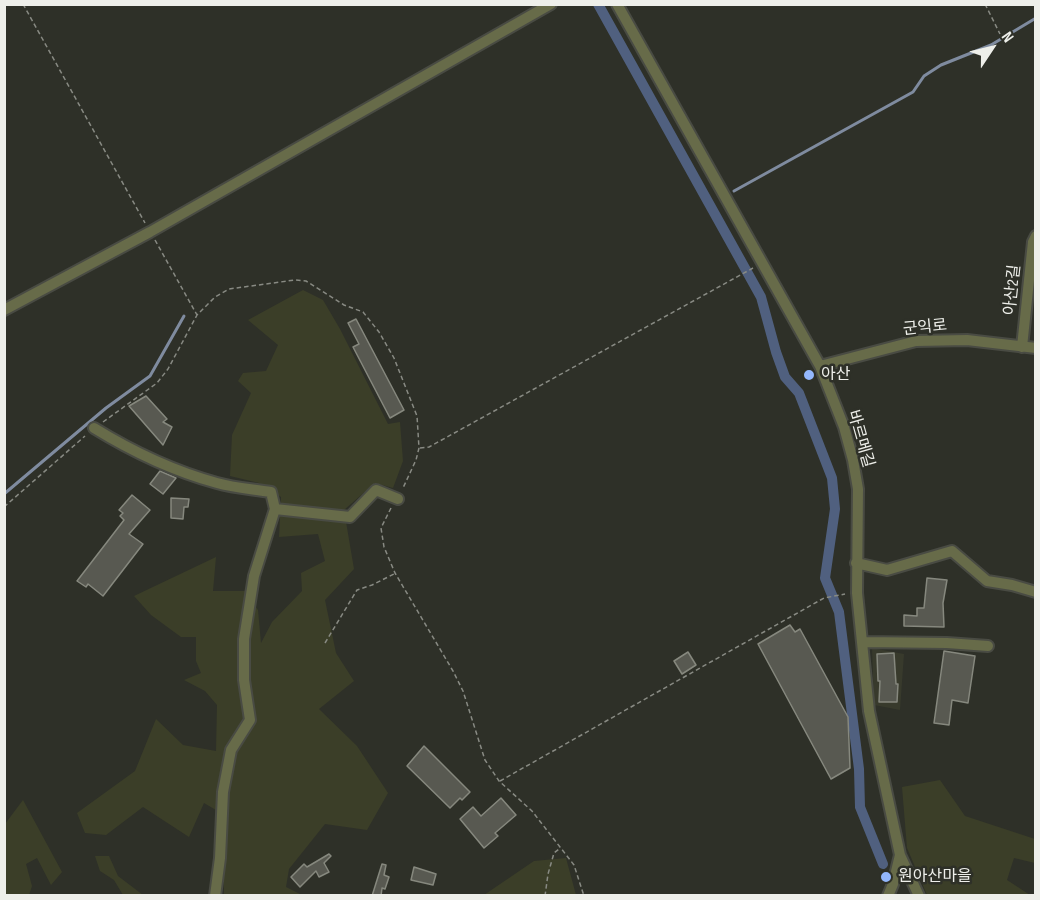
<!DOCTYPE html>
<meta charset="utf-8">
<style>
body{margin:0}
#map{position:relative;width:1040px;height:900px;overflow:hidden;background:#2e3028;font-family:"Sofia Sans Condensed",sans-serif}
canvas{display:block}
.frame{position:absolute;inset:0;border:6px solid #eeefea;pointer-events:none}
.north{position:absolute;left:962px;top:18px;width:60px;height:60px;-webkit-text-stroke:4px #2e3028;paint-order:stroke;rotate:55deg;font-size:16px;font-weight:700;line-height:24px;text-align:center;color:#eeefea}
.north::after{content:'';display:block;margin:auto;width:21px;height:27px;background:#eeefea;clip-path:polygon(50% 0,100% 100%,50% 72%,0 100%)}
</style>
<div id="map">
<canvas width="1040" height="900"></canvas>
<div class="frame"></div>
<div class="north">N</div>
</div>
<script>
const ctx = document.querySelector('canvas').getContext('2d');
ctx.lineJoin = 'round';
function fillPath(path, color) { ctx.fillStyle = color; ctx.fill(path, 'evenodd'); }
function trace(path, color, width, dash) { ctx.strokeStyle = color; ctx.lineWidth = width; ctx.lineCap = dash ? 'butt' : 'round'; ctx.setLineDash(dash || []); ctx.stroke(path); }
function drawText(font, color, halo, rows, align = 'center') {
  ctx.font = font + ' "Sofia Sans Condensed","Noto Sans KR",sans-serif'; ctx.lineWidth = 5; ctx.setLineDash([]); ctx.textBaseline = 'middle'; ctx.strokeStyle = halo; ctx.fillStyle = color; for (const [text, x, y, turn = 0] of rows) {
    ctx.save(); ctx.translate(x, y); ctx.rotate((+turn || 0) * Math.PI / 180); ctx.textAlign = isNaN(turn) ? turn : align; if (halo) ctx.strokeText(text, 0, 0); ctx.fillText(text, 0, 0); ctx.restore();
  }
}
const built = new Path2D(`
 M872,648l32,6 -4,56 -26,-5z`);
const green = new Path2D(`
 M303,290l20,10 17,29 48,95 12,-2 3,39 -10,27 -18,-5 -31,27 10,59 -29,31 11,53 18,28 -35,28 38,37 31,47 -21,37 -42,-6 -36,45 -3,18 16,8h-78v-41l-3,-41 -17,-10 -15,34 -46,-30 -37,28 -21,-2 -8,-20 58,-42 21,-52 27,26 33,6 1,-46 -12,-14 -21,-11 17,-7 -5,-12v-24h-15l-30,-22 -17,-19 82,-39 -3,34h32l13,19 3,33 11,-21 30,-31 -1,-18 24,-12 -7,-27 -39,3 2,-40 -22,-14 -29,-7 2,-41 19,-42 -13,-12 5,-8 23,-2 12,-26 -30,-25z
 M940,780l25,36 70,23v24l-21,-5 -7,22 23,15h-103l-20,-47 -5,-61z
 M23,800l39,72 -11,13 -14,-27 -11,6 6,22 -3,9h-24v-71z
 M95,856h14l9,20 25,19h-20l-9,-15 -14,-9z
 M566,858l10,37h-92l50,-34z`);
const stream = new Path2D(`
 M734,191l179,-99 11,-16 17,-11 50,-20 45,-27
 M4,494l102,-86 44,-32 34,-60`);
const canal = new Path2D(`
 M598,4l163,293 15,55 9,25 14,16 33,85 3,31 -10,69 14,34 20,157 1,38 23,57`);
const building = new Path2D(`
 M356,319l48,91 -14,8 -37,-71 6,-3 -11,-21z
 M146,396l21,23 -4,3 9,5 -9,18 -34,-39z
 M160,471l16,7 -13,16 -13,-10z
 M132,495l18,15 -21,24 14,10 -40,52 -15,-12 -2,3 -9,-6 47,-61 -4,-4 3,-3 -4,-3z
 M171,498l18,1 -1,8h-4l-1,12 -12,-1z
 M927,578l20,2 -4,23 1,24 -40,-1v-11l13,1v-8h7z
 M790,625l5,7 5,-3 48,88 2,51 -19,11 -73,-135z
 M944,651l31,5 -7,47 -16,-3 -3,25 -15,-2z
 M688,652l8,13 -14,9 -8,-13z
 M894,653l2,31h2l-1,18h-18l1,-21h-2l-1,-27z
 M424,746l46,46 -8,8 -2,-2 -10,10 -43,-42z
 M501,798l15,17 -21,18 3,3 -14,12 -24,-29 13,-12 8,9z
 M329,854l2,2 -7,7 5,9 -10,5 -3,-6 -16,16 -9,-10 13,-13 3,3z
 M382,864l4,1 -2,10 5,2 -4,12 -3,-1 -1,8h-9z
 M414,867l22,7 -3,11 -22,-5z`);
const path = new Path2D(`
 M23,4l122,219
 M985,4l15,30
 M155,240l42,75
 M103,422l54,-39 11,-14 29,-54 18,-18 14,-8 66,-9 11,1 38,24 19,7 16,20 15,26 23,58 2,32 -3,12 -13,28
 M420,448l9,-1 324,-179
 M4,507l81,-71
 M391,508l-10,20 3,19 11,26 58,98 10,20 22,69 14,21 33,30 42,54 10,31
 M325,643l32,-53 15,-5 22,-11
 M500,781l324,-183 21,-4
 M545,896l3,-22 6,-21 5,-4`);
const minor = new Path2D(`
 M617,4l203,362 24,61 9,33 5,29 -1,104 12,118 31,144 -7,29 -5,12
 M4,310l146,-78 401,-228
 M1022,347l11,-105 3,-6
 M820,366l96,-25 51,-1 69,8
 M94,428c39,24 79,43 123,55 17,5 36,6 54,9l4,17 -21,67 -10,63v41l6,40 -19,30 -8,42 -3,66 -5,38
 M275,509l75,8 26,-27 22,9
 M856,563l31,7 65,-19 35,30 25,4 24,7
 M862,642l85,1 41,3
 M900,855l19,41`);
const markers = [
 [809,375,6,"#93b7fd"],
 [886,877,6,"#93b7fd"]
];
const streetNames = [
 ["아산2길",1013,290,-84],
 ["군익로",925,328,-6],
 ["바르메길",860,439,74]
];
const poiNames = [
 ["아산",821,375],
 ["원아산마을",898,877]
];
fillPath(built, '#383a2c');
fillPath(green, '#3b3e28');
trace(stream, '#7f8b9f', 3);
trace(canal, '#50607f', 10);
fillPath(building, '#585951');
trace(building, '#86887e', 1.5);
trace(minor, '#494b43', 14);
trace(path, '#888a83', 1.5, [4.5, 3]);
trace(minor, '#676b49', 10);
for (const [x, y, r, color] of markers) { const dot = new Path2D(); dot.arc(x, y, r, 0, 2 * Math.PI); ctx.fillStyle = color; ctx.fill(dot); trace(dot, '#2e3028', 2); }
drawText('16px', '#eeefea', '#2e3028', streetNames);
drawText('16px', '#eeefea', '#2e3028', poiNames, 'left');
</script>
